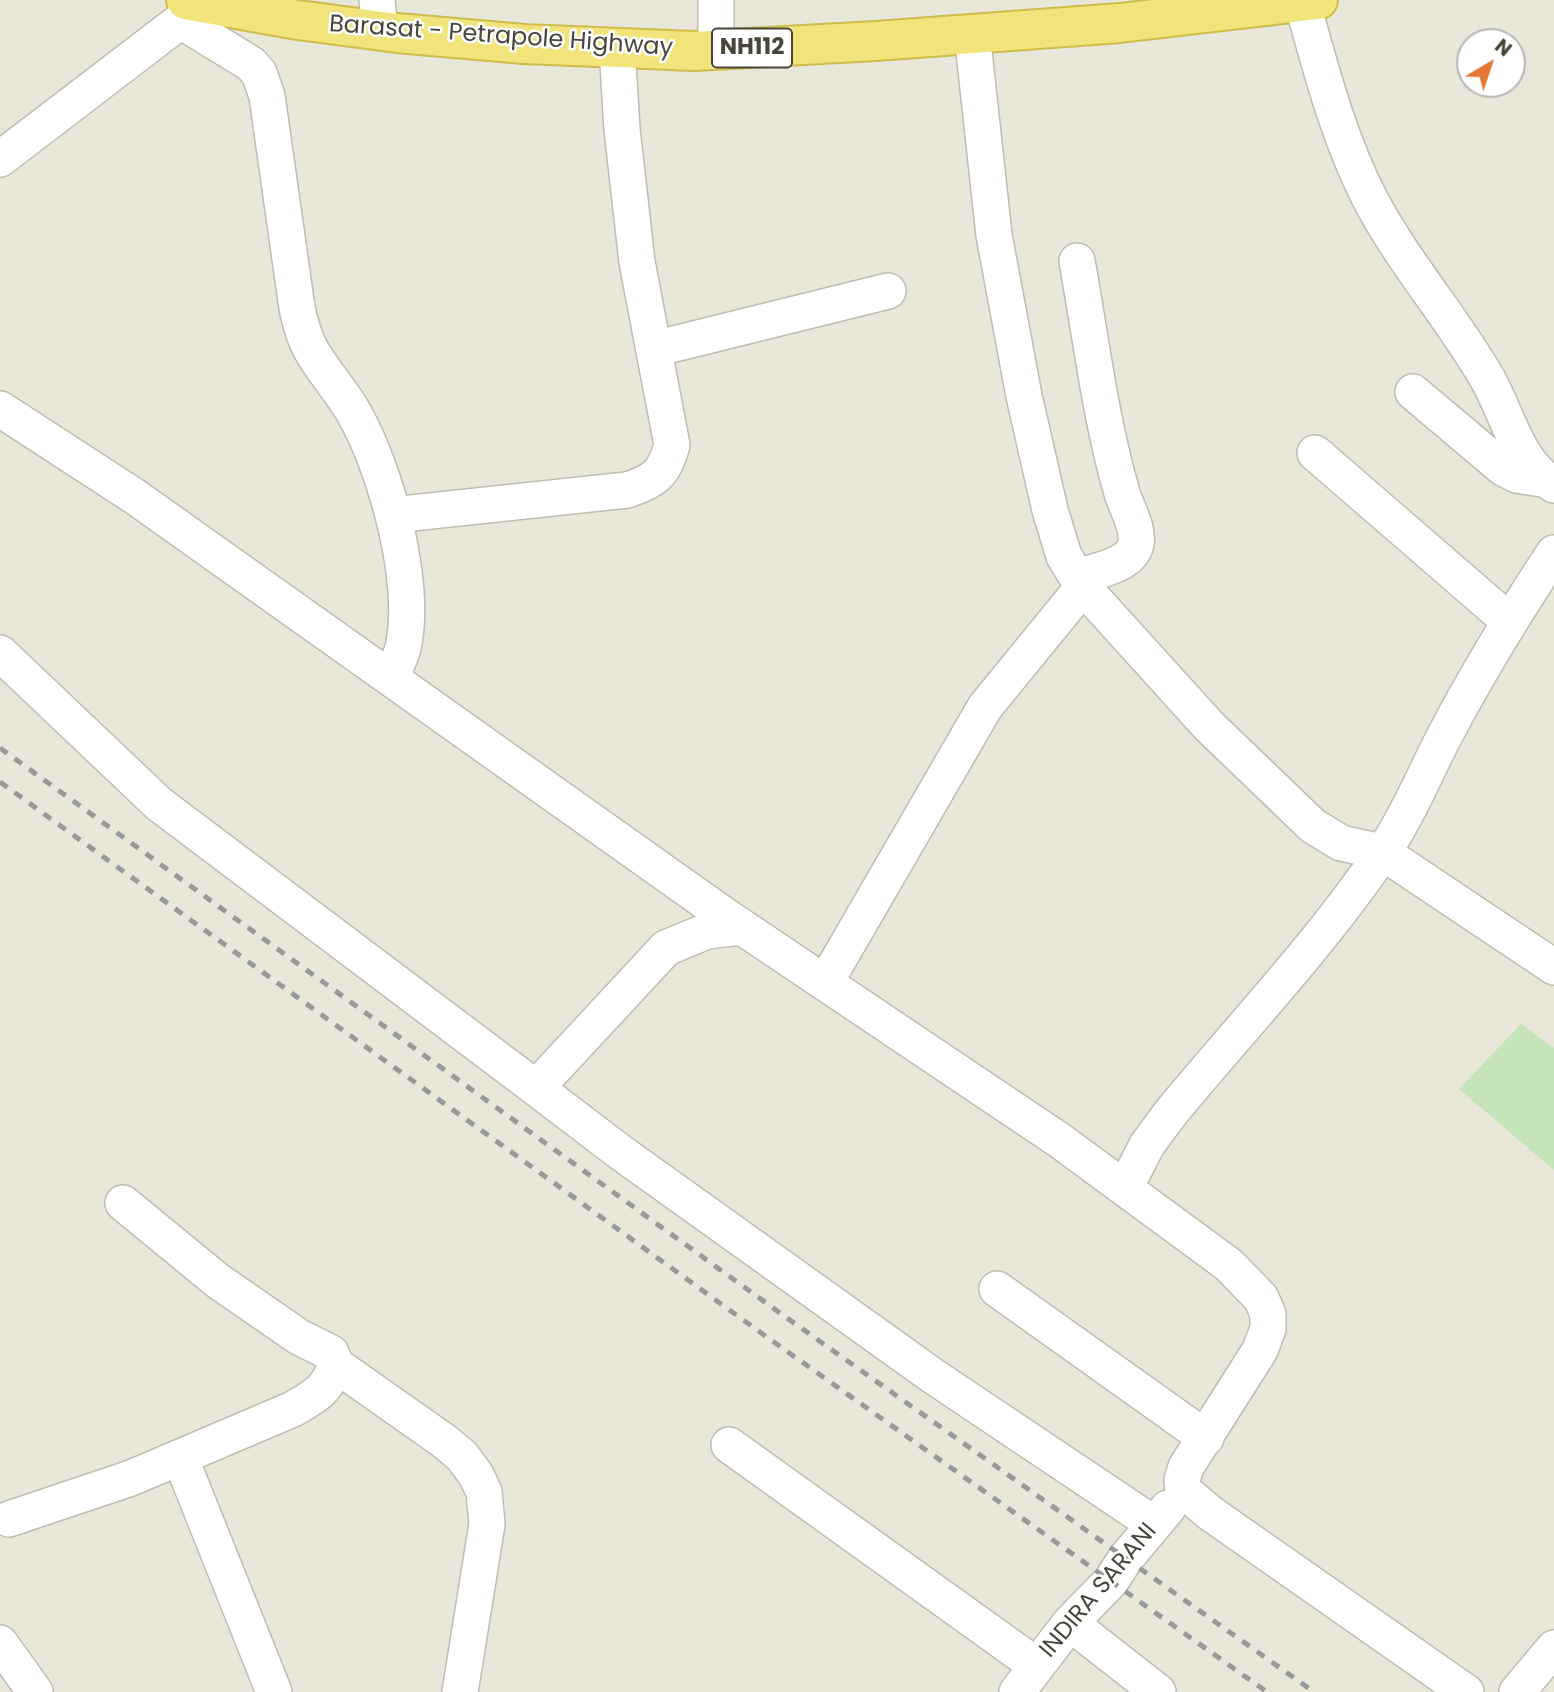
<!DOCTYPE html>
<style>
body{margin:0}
#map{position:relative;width:1554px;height:1692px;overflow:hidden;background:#f4f4ec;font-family:Poppins,sans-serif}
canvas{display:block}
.north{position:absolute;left:1456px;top:28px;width:70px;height:70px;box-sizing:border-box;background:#fff;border:2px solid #b6b5b0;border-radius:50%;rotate:39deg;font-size:19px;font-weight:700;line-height:28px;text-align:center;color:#48463a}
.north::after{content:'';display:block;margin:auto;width:24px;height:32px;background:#e47732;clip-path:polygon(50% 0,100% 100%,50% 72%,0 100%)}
</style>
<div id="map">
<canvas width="1554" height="1692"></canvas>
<div class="north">N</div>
</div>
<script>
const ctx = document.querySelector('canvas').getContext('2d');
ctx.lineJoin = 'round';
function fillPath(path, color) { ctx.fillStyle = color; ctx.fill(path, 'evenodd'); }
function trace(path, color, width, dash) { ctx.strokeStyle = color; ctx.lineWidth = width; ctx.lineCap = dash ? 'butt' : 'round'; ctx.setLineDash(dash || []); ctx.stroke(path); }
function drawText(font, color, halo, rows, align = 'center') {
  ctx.font = font + ' Poppins,sans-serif'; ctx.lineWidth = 5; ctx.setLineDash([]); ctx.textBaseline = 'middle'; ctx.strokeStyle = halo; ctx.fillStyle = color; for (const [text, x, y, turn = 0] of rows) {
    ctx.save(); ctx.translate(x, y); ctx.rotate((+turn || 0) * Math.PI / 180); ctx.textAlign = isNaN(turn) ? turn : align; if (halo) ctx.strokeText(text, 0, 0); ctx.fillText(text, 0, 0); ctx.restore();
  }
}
const residential = new Path2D(`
 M0,0h1554v1692h-1554zM1470,42h42v42h-42z`);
const green = new Path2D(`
 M1521,1024l33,24v122l-95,-81z`);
const minor = new Path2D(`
 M377,0l3,31
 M1302,2c19,67 36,135 68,197 33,63 81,117 117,179 21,36 29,84 67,107
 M181,21l70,43 8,9 8,23 30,212c3,14 6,27 13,40 13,24 32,43 45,67 32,57 62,169 48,233 -3,10 -8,21 -12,30
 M972,33l22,202 30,161 26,114 14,46 19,31 126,139 104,100 28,17 41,9 172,115
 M716,50v-50
 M0,159l200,-153
 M1077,261c14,77 23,156 45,232 5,16 17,35 14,51 -5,22 -41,27 -59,33
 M654,349l234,-58
 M1413,392l90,76 14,7 30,5
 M0,409l134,87 590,419 335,225 170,125 32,33 7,16v15l-8,21 -74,117 -4,13 1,10 27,23 256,179
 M1315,453l194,168
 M393,515l234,-25c28,-9 37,-16 45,-45l-35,-183 -15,-133 -5,-81
 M0,653l159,151 377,284 84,64 313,224 221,148
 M825,983l160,-276 98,-120
 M536,1088l130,-140 41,-17 34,-4
 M1125,1188l22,-43 22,-30c74,-90 155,-174 220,-272 22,-34 37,-72 56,-108 33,-63 70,-123 109,-182
 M997,1289l209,149
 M336,1365l108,76 18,15 14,19 8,17 3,32 -27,168
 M729,1445l308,221
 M180,1457l94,235
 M9,1519l122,-41 162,-69c23,-13 34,-19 43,-44l-5,-12 -32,-16 -81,-56 -95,-78
 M1070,1623l88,69
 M0,1643l35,49
 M1017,1692l53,-69 41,-42 15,-23 42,-50
 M1517,1692l37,-44`);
const highway = new Path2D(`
 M186,0l112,20 99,13 127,11 170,7 182,-10 244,-18 198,-23`);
const rail = new Path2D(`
 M0,748l780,565 534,379
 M0,782l764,553 503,357`);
const shields = [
 [752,48,80]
];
const shieldNames = [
 ["NH112",752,48]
];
const streetNames = [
 ["Barasat - Petrapole Highway",501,37,4],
 ["INDIRA SARANI",1099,1591,-50]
];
fillPath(residential, '#e8e7da');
fillPath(green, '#c6e4b9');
trace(minor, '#bfbdaf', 38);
trace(highway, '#cebd4c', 42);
trace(minor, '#fff', 35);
trace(highway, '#f0e47b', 38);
trace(rail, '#999', 5, [9, 9]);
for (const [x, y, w] of shields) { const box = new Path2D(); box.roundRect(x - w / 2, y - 19.5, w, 39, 5); ctx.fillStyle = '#fff'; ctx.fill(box); trace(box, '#48463a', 2); }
drawText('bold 23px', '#48463a', null, shieldNames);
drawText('24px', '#48463a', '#fff', streetNames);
</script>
